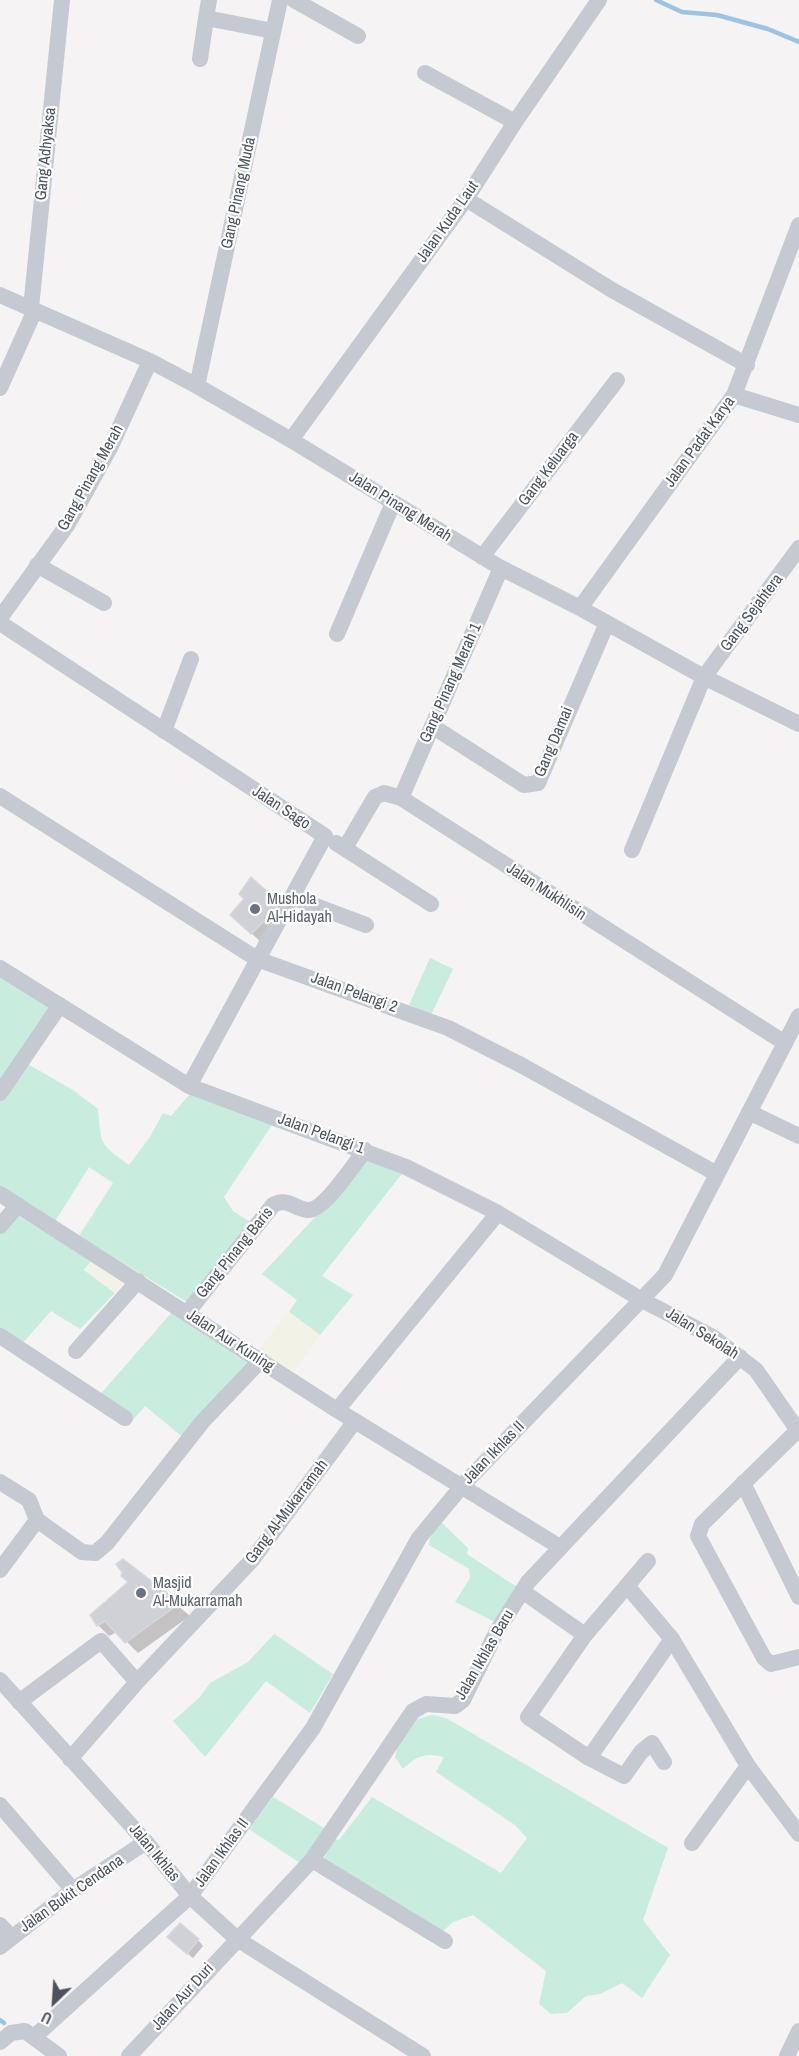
<!DOCTYPE html>
<style>
body{margin:0}
#map{position:relative;width:799px;height:2056px;overflow:hidden;background:#f5f3f3;font-family:"Archivo Narrow",sans-serif}
canvas{display:block}
.north{position:absolute;left:24px;top:1972px;width:60px;height:60px;-webkit-text-stroke:4px #fff;paint-order:stroke;rotate:205deg;font-size:16px;font-weight:700;line-height:24px;text-align:center;color:#4c525e}
.north::after{content:'';display:block;margin:auto;width:21px;height:27px;background:#4c525e;clip-path:polygon(50% 0,100% 100%,50% 72%,0 100%)}
</style>
<div id="map">
<canvas width="799" height="2056"></canvas>
<div class="north">U</div>
</div>
<script>
const ctx = document.querySelector('canvas').getContext('2d');
ctx.lineJoin = 'round';
function fillPath(path, color) { ctx.fillStyle = color; ctx.fill(path, 'evenodd'); }
function trace(path, color, width, dash) { ctx.strokeStyle = color; ctx.lineWidth = width; ctx.lineCap = dash ? 'butt' : 'round'; ctx.setLineDash(dash || []); ctx.stroke(path); }
function drawText(font, color, halo, rows, align = 'center') {
  ctx.font = font + ' "Archivo Narrow",sans-serif'; ctx.lineWidth = 4.5; ctx.setLineDash([]); ctx.textBaseline = 'middle'; ctx.strokeStyle = halo; ctx.fillStyle = color; for (const [text, x, y, turn = 0] of rows) {
    ctx.save(); ctx.translate(x, y); ctx.rotate((+turn || 0) * Math.PI / 180); ctx.textAlign = isNaN(turn) ? turn : align; if (halo) ctx.strokeText(text, 0, 0); ctx.fillText(text, 0, 0); ctx.restore();
  }
}
const green = new Path2D(`
 M430,958l23,11 -22,46 -22,-10z
 M0,974l51,33 -51,76z
 M26,1063l47,27 25,19c3,35 1,35 31,56l21,-28 13,-24 8,3 19,-22 82,31 -48,72 9,14 19,12 -65,79 -108,-66 34,-53 -24,-16 -35,56 -54,-35v-88z
 M366,1157l38,14 -82,105 31,19 -33,40 -31,-23 8,-12 -35,-26 71,-76z
 M17,1215l74,46 -7,9 31,23 -35,36 -29,-18 -30,34 -21,-13v-97z
 M172,1312l80,50 -67,77 -40,-33 -12,14 -35,-23z
 M440,1521l28,27 -1,6 50,33 -22,35 -40,-20 15,-24 -1,-9 -40,-24 1,-7z
 M274,1634l59,40 -23,39 -44,-32 -61,76 -32,-36 27,-24 10,-14 38,-21z
 M432,1715l14,3 222,130 -25,72 27,35 -28,43 -20,-15 -22,11 -14,2 -19,17 -16,1 -12,-10 7,-33 -73,-56 -20,7 -12,11 -117,-74 9,-20 6,1 33,-43 129,76 26,-35 -12,-13 -79,-53 8,-15c-19,-5 -28,-1 -41,12l-8,-12 3,-12 20,-26z
 M273,1797l56,34 -26,34 -54,-36z`);
const sand = new Path2D(`
 M91,1261l32,20 -8,12 -31,-23z
 M289,1312l31,23 -29,40 -35,-22z`);
const shadow = new Path2D(`
 M280,905l-20,36 -20,-18z
 M123,1560l67,56 -52,37 -21,-21 -8,4 -11,-11 31,-42z
 M198,1940l5,6 -10,12 -19,-16z`);
const stream = new Path2D(`
 M656,0l26,12 35,3 51,14 31,13
 M0,2020l4,3`);
const building = new Path2D(`
 M251,877l30,27 -30,30 -21,-19 14,-16 -5,-5z
 M123,1559l57,44 -55,40 -20,-22 -8,5 -7,-11 38,-33 -7,-6 1,-4 -6,-8z
 M180,1923l19,16 -12,15 -20,-17z`);
const minor = new Path2D(`
 M294,0l64,36
 M206,18l3,-18
 M200,59l6,-41 67,13
 M425,73l90,49
 M466,199l146,91 135,75
 M0,295l150,66 47,25 94,54 210,128 79,40 124,69 95,47
 M31,308l31,-308
 M197,386l83,-386
 M0,388l35,-78
 M734,395l65,20
 M291,440l175,-241 49,-77 84,-122
 M482,557l135,-177
 M37,565l67,38
 M580,608l154,-213 65,-170
 M0,618l68,-94 42,-76 40,-87
 M0,623l325,213 -136,250
 M337,634l56,-131
 M432,726l92,59 14,-2 69,-160
 M164,731l27,-72
 M0,796l257,163 191,69 73,37 196,109
 M401,798l100,-230
 M336,843l95,61
 M345,848l30,-51 9,-4 17,5 384,245
 M632,850l72,-173 95,-129
 M292,897l74,28
 M0,968l189,118 217,81 92,46 144,87 71,37 43,33 43,62
 M0,1093l60,-88
 M749,1112l50,24
 M0,1194l337,216 223,137
 M0,1226l18,-21
 M187,1313l86,-108c14,-8 22,4 35,5 16,1 47,-47 57,-60
 M0,1336l125,82
 M76,1351l62,-70
 M337,1410l161,-197
 M798,1430l-96,94 -4,12 66,122 7,6 28,-7
 M0,1482l29,18 8,20 -37,50
 M743,1483l56,114
 M37,1520l45,32 13,1 12,-10 96,-122 58,-61
 M648,1561l-63,74 -57,82 61,41 83,-119
 M628,1587l44,52 76,127 51,68
 M522,1591l63,44
 M0,1680l146,162 44,54 47,43 186,117
 M19,1702l82,-61 36,41
 M589,1758l35,18 17,-24 11,-9 12,19
 M70,1759l67,-77 115,-122 103,-139
 M0,1805l73,85
 M692,1843l56,-77
 M312,1860l133,81
 M0,1925l11,12
 M0,1947l73,-57 73,-48
 M34,2037l156,-141 123,-168 106,-190 43,-52 203,-211 134,-259
 M0,2042l11,-9 14,-2 34,25
 M129,2056l183,-196 101,-149 13,-7 29,2 8,-6 34,-69 31,-49 212,-225
 M787,2056l12,-25`);
const markers = [
 [255,909,6,"#6b7280"],
 [141,1593,6,"#6b7280"]
];
const streetNames = [
 ["Gang Adhyaksa",46,154,-84],
 ["Gang Pinang Muda",239,193,-78],
 ["Jalan Kuda Laut",448,222,-55],
 ["Jalan Padat Karya",700,442,-54],
 ["Gang Keluarga",549,469,-53],
 ["Gang Pinang Merah",91,478,-61],
 ["Jalan Pinang Merah",400,507,32],
 ["Gang Sejahtera",752,613,-53],
 ["Gang Pinang Merah 1",451,683,-66],
 ["Gang Damai",554,742,-67],
 ["Jalan Sago",281,808,33],
 ["Jalan Mukhlisin",546,892,33],
 ["Jalan Pelangi 2",354,993,20],
 ["Jalan Pelangi 1",321,1134,20],
 ["Gang Pinang Baris",235,1253,-51],
 ["Jalan Sekolah",702,1334,32],
 ["Jalan Aur Kuning",230,1341,33],
 ["Jalan Ikhlas II",494,1453,-46],
 ["Gang Al-Mukarramah",287,1512,-53],
 ["Jalan Ikhlas Baru",485,1655,-60],
 ["Jalan Ikhlas",154,1853,50],
 ["Jalan Ikhlas II",222,1853,-54],
 ["Jalan Bukit Cendana",72,1894,-35],
 ["Jalan Aur Duri",183,1997,-48]
];
const worshipNames = [
 ["Mushola",267,900],
 ["Al-Hidayah",267,918],
 ["Masjid",153,1584],
 ["Al-Mukarramah",153,1602]
];
fillPath(green, '#c8ecde');
fillPath(sand, '#f3f2e6');
fillPath(shadow, '#0003');
trace(stream, '#9ac3e4', 4.5);
fillPath(building, '#d0d1d6');
trace(building, '#d7d8dd', 1.5);
trace(minor, '#c5cad2', 16);
for (const [x, y, r, color] of markers) { const dot = new Path2D(); dot.arc(x, y, r, 0, 2 * Math.PI); ctx.fillStyle = color; ctx.fill(dot); trace(dot, '#fff', 2); }
drawText('16px', '#4c525e', '#fff', streetNames);
drawText('16px', '#5b616d', '#fff', worshipNames, 'left');
</script>
